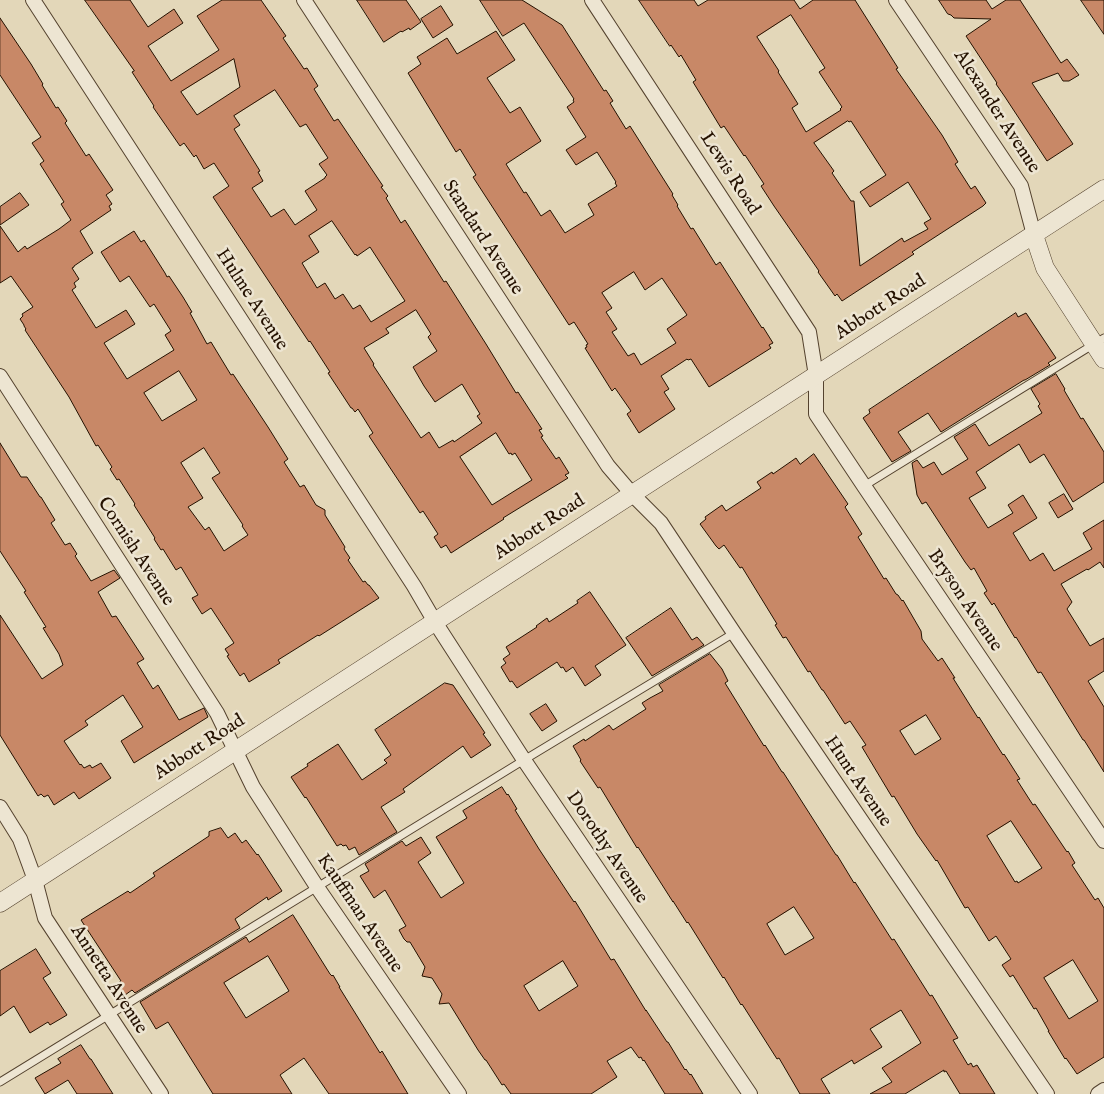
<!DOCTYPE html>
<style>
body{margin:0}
canvas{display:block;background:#e3d7b9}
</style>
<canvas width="1104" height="1094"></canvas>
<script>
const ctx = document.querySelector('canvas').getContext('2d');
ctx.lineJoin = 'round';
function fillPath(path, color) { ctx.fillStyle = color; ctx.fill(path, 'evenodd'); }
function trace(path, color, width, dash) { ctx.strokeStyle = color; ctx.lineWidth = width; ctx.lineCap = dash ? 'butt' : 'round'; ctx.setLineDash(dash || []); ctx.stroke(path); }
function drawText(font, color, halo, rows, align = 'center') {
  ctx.font = font + ' "IM FELL English",serif'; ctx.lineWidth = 5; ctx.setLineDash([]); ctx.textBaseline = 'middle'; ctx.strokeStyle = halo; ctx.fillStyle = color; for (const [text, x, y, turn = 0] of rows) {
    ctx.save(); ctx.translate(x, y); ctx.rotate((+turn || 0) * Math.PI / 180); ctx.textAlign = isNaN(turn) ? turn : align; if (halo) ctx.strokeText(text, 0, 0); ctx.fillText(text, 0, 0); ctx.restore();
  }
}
const building = new Path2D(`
 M85,0h45l18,27 26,-18 9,14 -35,23 23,35 48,-31 -22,-34 25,-16h39l25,36 -3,2 17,25 4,6 3,-1 11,18 -4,3 20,32 4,-2 45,67 -2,1 7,9 -2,2 15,25 4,-3 39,62 2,-1 40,63 30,49 2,-1 24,37 -3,1 4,6 -2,1 15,22 3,-2 10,16 -4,2 3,3 -65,40 1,1 -53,34 -5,-8 -5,3 -7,-11 4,-3 -15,-23 -3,2 -51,-77 4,-3 -15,-24 -3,3 -3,-4h-1l-23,-35 2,-1 -20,-31 -1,1 -96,-145 16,-11 -15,-23 -10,6 -8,-14 -2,2 -10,-14 -4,3 -27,-39 1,-1 -22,-34 2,-1zM234,59l6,28 -43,28 -16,-23zM275,90l25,37 6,-3 22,34 -9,6 8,11 -2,2v1l-20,13 12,19 -22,15 -11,-16 -13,8 -19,-29 11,-7 -5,-9 2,-1 -26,-42 6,-4 -6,-9zM332,221l23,34 1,-1 1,2 13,-9 35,54 -34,21 -11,-17 -7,4 -10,-15 -8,5 -10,-16 -8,5 -15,-25 17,-11 -10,-16zM416,310l15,24 -3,3 9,14 -24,16 11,19 11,16 27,-18 18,30 -3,2 5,7 -28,19 -1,-2 -14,8 -10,-16 -8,6 -48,-73 1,-1 -10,-16 25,-15 -3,-4zM496,433l13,21 2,-1 1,2 3,-2 17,27 -40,25 -32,-48z
 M357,0h49l15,22 -11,8 -1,-2 -7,4 -1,-1 -17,11z
 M480,0h42l40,25 42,66 2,-1 7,11 -3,2 16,26 4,-3 24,38 19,30 -1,1 6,10 -1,1 14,23 2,-1 23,37 4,-3 42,66 1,-1 10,16 -4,2 2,3 -62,39 -18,-28 -3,1 -1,-1 -26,17 8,13 -5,3 11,17 -36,24 -12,-19 4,-3 -16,-23 -3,3 -27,-43 2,-1 -1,-2 2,-1 -14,-22 -5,3 -96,-148 3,-2 -16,-26 -4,3 -48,-79 13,-9 -4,-7 30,-19 10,16 39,-23 19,29 -28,18 23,35 10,-6 21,34 -35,23 18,29 2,-1 15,24 9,-6 15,23 29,-18 -6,-11 29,-18 -2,-3 1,-1 -19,-30 -21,13 -10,-15 20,-13 -19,-30 7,-5 -1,-2 1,-1 -50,-76 -21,13zM634,272l11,18 17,-12 25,37 -20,14 9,14 -35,22 -7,-12 -6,3 -16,-24 5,-3 -11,-17 6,-4 -10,-15z
 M639,0h55l4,6 10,-6h86l6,9 13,-9h42l43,68 -2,1 46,66 16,27 -3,2 16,25 4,-3 11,17 -3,3 -71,46 2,2 -72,47 -5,-7 -2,2 -17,-24 1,-1 -45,-65 -13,-20 3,-2 -19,-29 -1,1 -20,-30 -3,2 -28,-46 3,-2 -15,-25 -2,2 -8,-12 -1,1zM791,15l34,53 -6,4 23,35 -2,2 1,1 -35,22 -14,-24 6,-4 -20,-32 1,-1 -22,-34zM848,121l1,1 2,-1 35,54 -26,17 10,15 38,-25 23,37 -7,4 4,6 -24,13 -2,-4 -42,28 -6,-65h-3l-19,-28 2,-2 -20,-28z
 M939,0h47l6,9 14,-9h14l41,63 6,-4 12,16 -10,6h-6l-5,-8 -26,10 41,61 -26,17 -42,-64 -9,-13 1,-1 -31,-47 25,-17 -37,-1 -3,-3 -3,-1z
 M1081,0h23v34z
 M441,6l12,19 -20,13 -12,-19z
 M0,18l31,46 12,20 -1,1 14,23 2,-1 9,14 -2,2 21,33 3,-2 24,36 -7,5 6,9 -3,2 2,4 -31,21 13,22 -19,13v1l-2,1 7,11 -5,4 2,4 -4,3 24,38 30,-18 9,14 -31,19 23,36 47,-29 -9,-15 6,-4 -17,-27 -4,3 -21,-31 -9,6 -19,-30 33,-21 7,11 3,-2 21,33 2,4 2,-1 14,21 9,15 -2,1 17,31 4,-2 20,33 2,-1 35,53 20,32 -4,3 16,25 4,-2 12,20 9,5v5l20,32 -1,2 6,9 -2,2 15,22 2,-1 3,4h1l10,13 -60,38 -1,-1 -40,25 2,3 -31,19 -5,-9 -4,3 -13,-20 2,-1 -4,-6 9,-6 -23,-35 -9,6 -10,-16 6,-3 -17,-28 -5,3 -13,-21 -2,1 -7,-11 1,-1 -21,-33 1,-1 -16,-25 -2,1 -7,-11 2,-2 -14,-22 -2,1 -27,-49 -44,-67 1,-1 -2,-3v-1l-4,-6 3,-3 -1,-2 11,-7 -22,-31 -11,7v-57l18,26 7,-6 2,3 32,-20 12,-9 -10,-16 3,-2 -24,-38 4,-3 -12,-18 9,-6 -41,-62zM179,371l18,29 -35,21 -18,-28zM204,448l16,25 -8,5 31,47 -1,1 6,9 -24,16 -15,-24 -4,3 -17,-23 15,-9 -22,-35z
 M20,193l9,12 -29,20v-18z
 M1016,313l2,4 8,-4 30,45 -8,5 2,2 -25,15h-1l-83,52 -13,-19 -30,19 13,19 -19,11 -29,-44 7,-5 -1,-3z
 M1056,374l9,15 -1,1 17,29 2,-1 21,34v30l-31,20 -29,-48 -14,9 -11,-19 -43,28 10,16 -17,10 19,30 25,-15 -5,-8 15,-10 14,23 -24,15 17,28 13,-8 11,18 38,-22 -9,-16 21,-13v48l-4,-6 -12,8 -1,-1 -26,15 11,18 -5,7 23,37 14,-8v33l-16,10 16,26v65l-20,-32h-1l-42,-68 -3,1 -22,-36 -1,1 -21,-35 -2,2 -8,-12 3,-2 -13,-23 -3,2 -6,-8 -39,-60 -4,2 -5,-9 -5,-32 5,-3 6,8 11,-6 8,13 26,-16 -14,-22 21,-13 14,22 53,-33 -4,-7 2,-2 -9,-15z
 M0,443l21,34h6l13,20h1l14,23 -4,3 14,22 5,-2 7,11 -2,2 16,25 23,-11 6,8 -22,14 14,25 4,-1 28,43 -7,4 16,26 5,-4 21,35 25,-12 4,9 -74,46 -13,-22 22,-14 -20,-32 -38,26 3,4 -24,16 16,24 1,-1 3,4 6,-3 2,3 9,-5 10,15 -32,21 -5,-7 -20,13 -6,-10 -4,2 -3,-3 -3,2 -38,-61v-120l42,64 21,-14 -4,-11 -16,-26 3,-1 -22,-35 2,-1 -26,-40z
 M814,454l34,50 -3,3 17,27 -4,3 26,42 2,-1 10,16 2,1 4,6 1,-1 18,31 1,8 16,22 4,-3 13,20h-2l25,40 1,-1 24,38 1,-1 16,25 -3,1 16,25 2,-1 32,48 1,-1 7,12 -3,2 23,35 3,-2 6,10v149l-27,17 -11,-16 -1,1 -17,-28h1l-13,-23 -2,1 -21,-34 -3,2 -8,-12 9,-6 -15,-23 -7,5 -21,-34 -3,1 -28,-48 -1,1 -19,-27 -23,-38 -2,1 -30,-50 4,-2 -16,-24 -5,3 -22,-34h-1l-12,-19 -2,1 -22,-35 -3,1 -8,-13 2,-1 -35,-57 -2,1 -16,-23 -5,4 -3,-3 -16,-22 6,-5 -1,-2 17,-12 4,6 35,-23 -4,-6 15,-10 1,2 23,-16 4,6zM926,715l15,24 -26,16 -15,-24zM1011,821l31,47 -24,15 -1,-2 -2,1 -28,-46zM1073,960l25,41 -29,18 -25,-41z
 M1064,494l9,15 -15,9 -9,-15z
 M590,592l36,53 -31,21 6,9 -16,11 -12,-19 -7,5 -3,-5 -2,1 -4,-6 -40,26 -5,-7 -2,1 -9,-15 5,-4 -3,-4 7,-5 -4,-7 31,-20 -1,-1 11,-8 2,4 29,-19 -1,-2z
 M671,608l21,32 5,-3 7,8 -52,31 -26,-38z
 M710,654l12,15 6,12 -3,2 39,63 1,-1 17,27h1l53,83h1l17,28 1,-1 37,58 2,-1 36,57 2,-1 26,43 -5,2 15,25 3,-2 2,4 4,-2 18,29h-35l-14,-23 -2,1v-2l-39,24h-35l22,-12 -10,-14 39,-25 -20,-33 -31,19 12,18 -28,17 -2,-4 -31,19 9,15h-30l-21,-36 -2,1 -35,-55 -1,1 -17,-28 -1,1 -35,-56 -1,1 -14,-22v1l-35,-55 -1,1 -37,-61 -2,1 -18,-27 1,-1 -8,-14 11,-7 1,2 24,-16 4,5 33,-21 -4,-6 8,-5 13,-7 -4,-6zM794,907l20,31 -29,17 -18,-31z
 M445,683l8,2 32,48 -2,1 8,11 -20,13 -8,-12 -60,43 2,3 -24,15 16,25 -38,23 -4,-8 -6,3 -3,-5 -3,1 -2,-2 -4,2 -31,-49 -1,1 -14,-21 17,-11 -1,-2 31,-20 24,36 25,-17 -3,-3 7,-5 -16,-25z
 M546,704l11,17 -15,10 -12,-17z
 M502,787l5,8 1,-1 9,15 -2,1 24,39 35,53 1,-1 36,59 3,-1 32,52v-1l21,32h1l17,28 1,-1 4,6 1,-1 12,20h-38l-21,-34 -1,1 -2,-4 -2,1 -8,-11 -24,14 10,16 -26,17h-80l-7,-10 -2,1 -16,-25h-1l-7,-10 -29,-47 -10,1 3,-10 -10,-16 -10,-2 3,-9 -15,-25h-3l-3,-3 -5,-9 7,-4 -21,-36 -11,8 -14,-22 9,-5 -4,-7 37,-23 4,5 15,-9 10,16 -13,9 23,36 23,-15 -28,-46 31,-19 -4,-7zM563,961l15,25 -39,25 -15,-25z
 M221,828l7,10 7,-5 7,10 4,-3 11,15 1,-1 24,37 -14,9 -1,-3 -32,22 5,9 -105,65 -3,-3 -7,5 -8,-11 4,-3 -40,-61 47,-29 2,2 25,-17 -2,-3 56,-37v-4z
 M293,915l37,59 2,2 1,-1 7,12h-1l41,66 2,-2 26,43h-79l-25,-36 -24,17 12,19h-79l-45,-72 -12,7 -16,-27 106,-65 3,5zM268,956l21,35 -43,27 -22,-35z
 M36,949l15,24 -8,5 24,37 -17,10 -2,-3 -18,11 -16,-27 -14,10v-45z
 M81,1045l9,14h1l22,35h-36l-9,-14 -23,14 -10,-16 26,-15 -3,-4z`);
const service = new Path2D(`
 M864,486l240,-148
 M0,1082l524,-322 210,-127`);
const minor = new Path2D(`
 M33,0l381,586 21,36 89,138 226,334
 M304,0l304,466 24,28 29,29 73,110 313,461
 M592,0l217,332 7,44v38l48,72 240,355
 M896,0l125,186 13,49
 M0,376l217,337 36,74 64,100 142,207
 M0,807l20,32 15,41 10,38 116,176
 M1098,1094l6,-4`);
const tertiary = new Path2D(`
 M1034,235l11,33 59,91
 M0,903l1104,-714`);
const streetNames = [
 ["Alexander Avenue",996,112,57],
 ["Lewis Road",729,174,57],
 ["Standard Avenue",482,238,57],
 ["Hulme Avenue",251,300,57],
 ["Abbott Road",881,308,-33],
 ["Abbott Road",540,528,-33],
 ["Cornish Avenue",135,552,57],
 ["Bryson Avenue",964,601,56],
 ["Abbott Road",200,748,-33],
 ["Hunt Avenue",857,782,56],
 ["Dorothy Avenue",606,848,56],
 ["Kauffman Avenue",359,914,56],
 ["Annetta Avenue",108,980,57]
];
fillPath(building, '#c88867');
trace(building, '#241100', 1);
trace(service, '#54422e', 9);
trace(minor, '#54422e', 16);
trace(tertiary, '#54422e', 19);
trace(service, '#ede5d2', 7);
trace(minor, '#ede5d2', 14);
trace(tertiary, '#ede5d2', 18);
drawText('19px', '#241100', '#ede5d2', streetNames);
</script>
